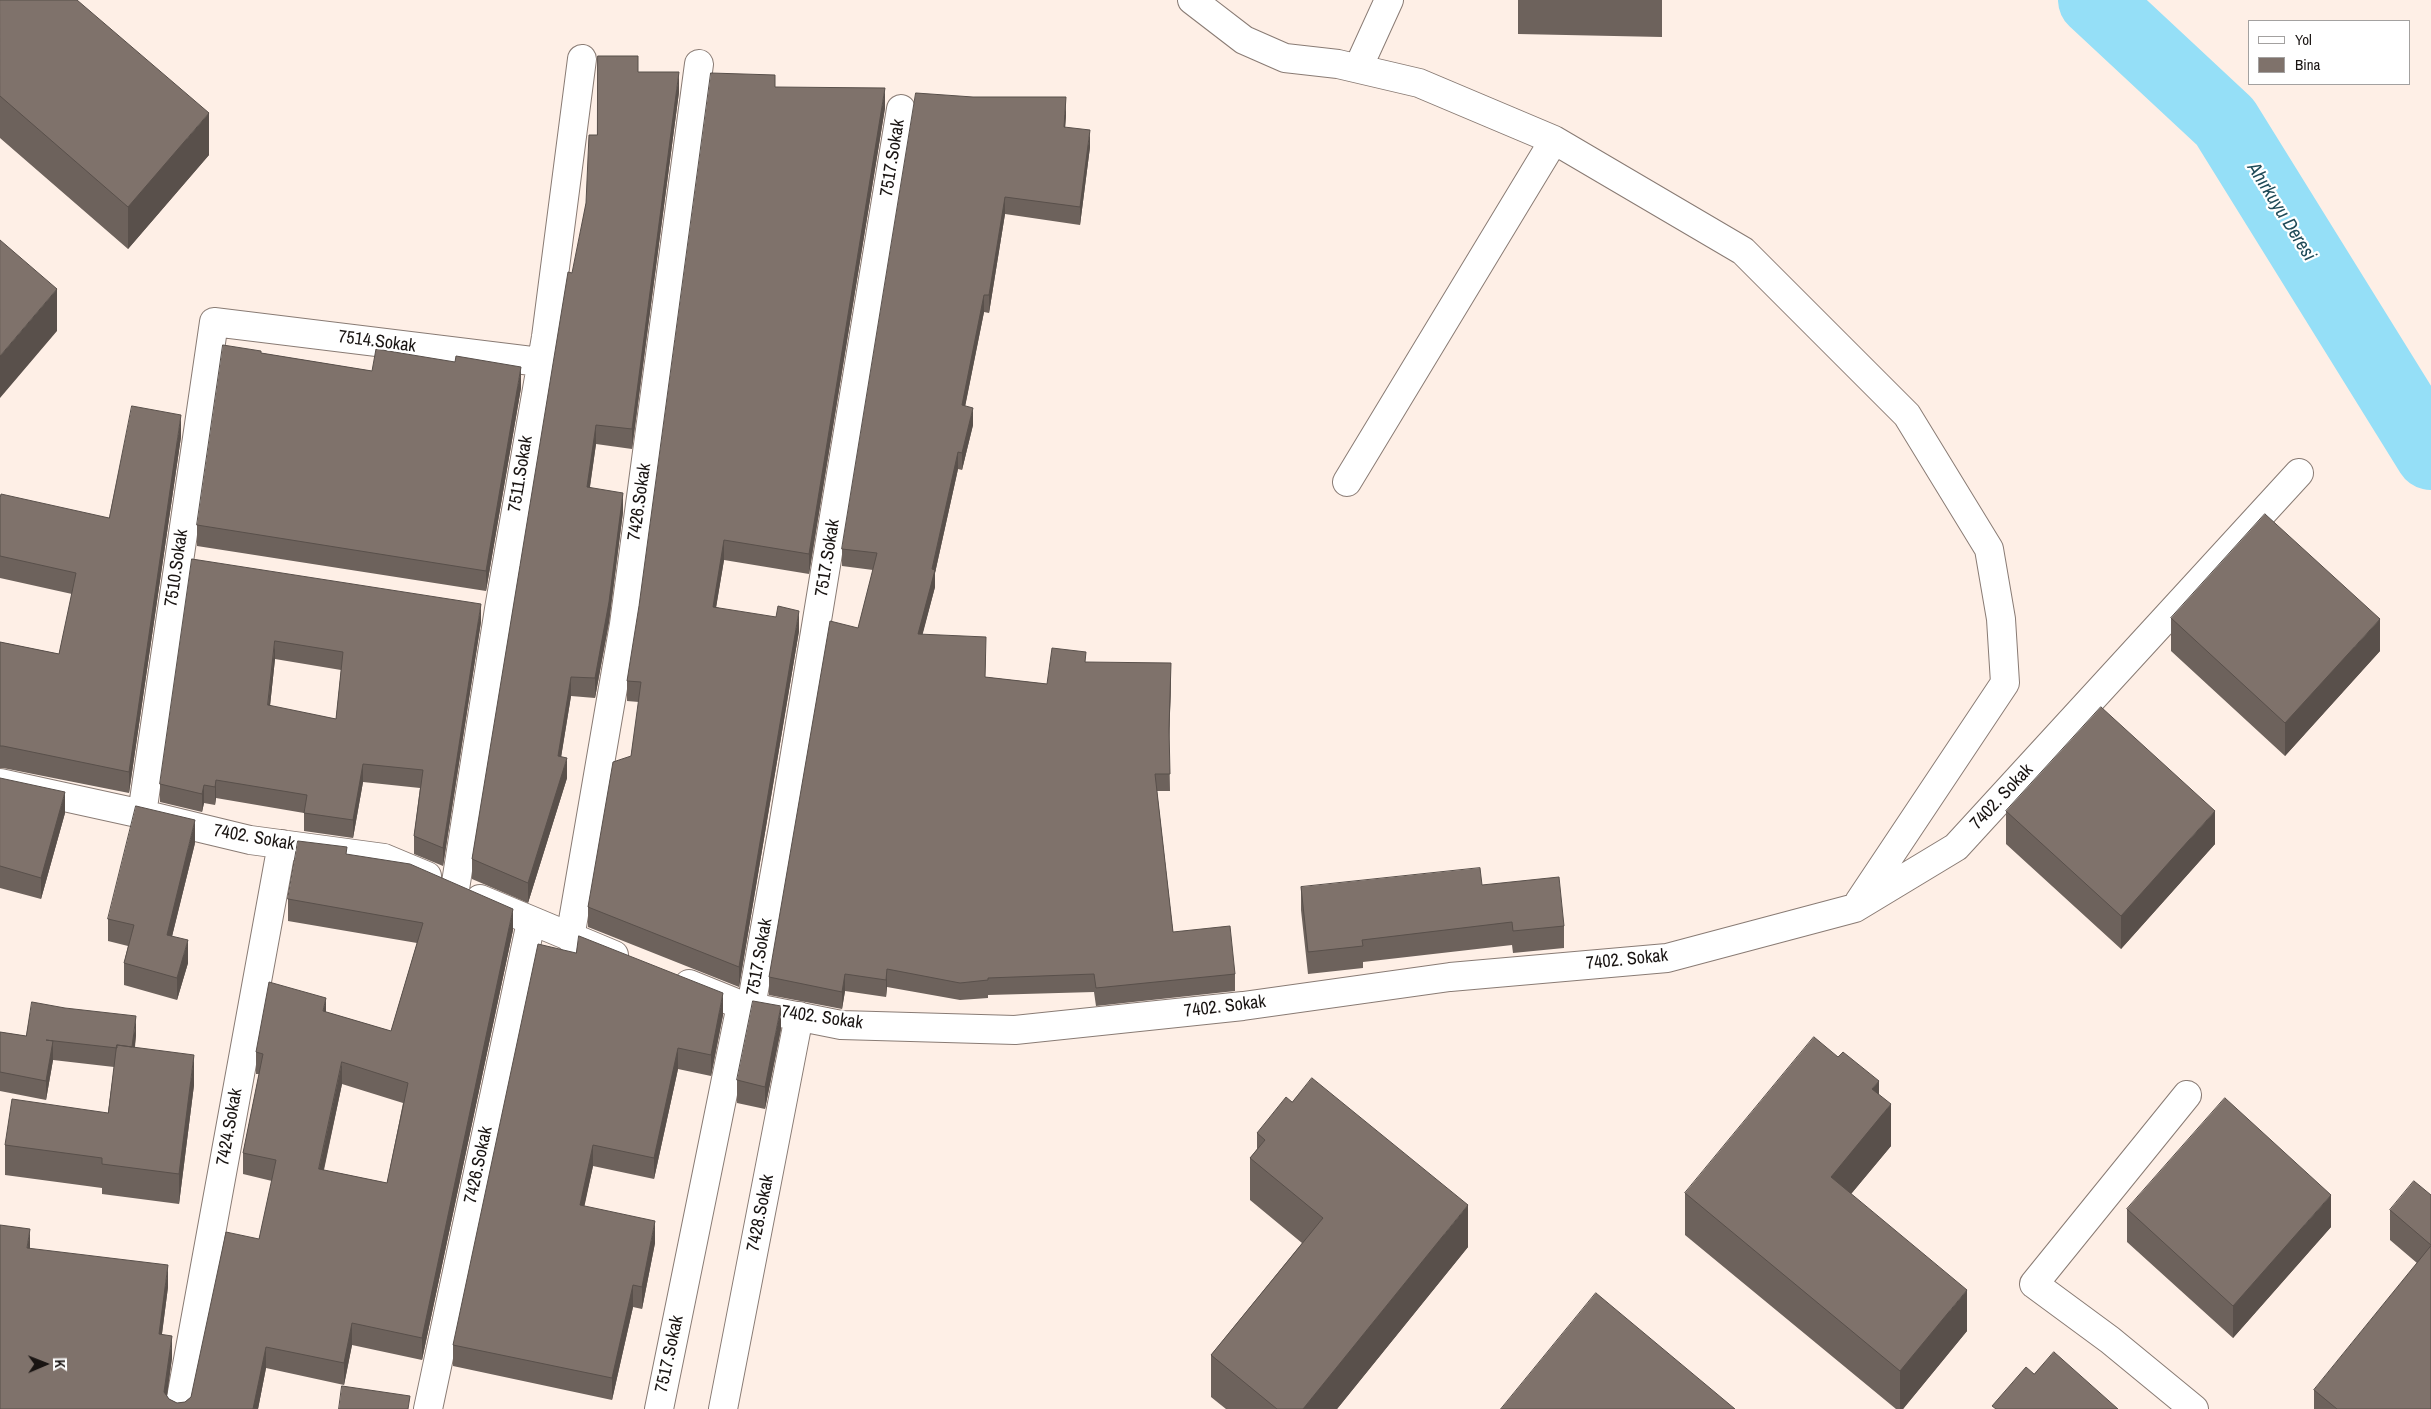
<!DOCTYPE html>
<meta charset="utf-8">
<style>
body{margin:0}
#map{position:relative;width:2431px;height:1409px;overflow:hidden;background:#feefe6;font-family:"Archivo Narrow",sans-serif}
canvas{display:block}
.legend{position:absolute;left:2248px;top:20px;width:162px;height:65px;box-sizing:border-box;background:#fff;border:1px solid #a3a1a0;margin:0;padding:6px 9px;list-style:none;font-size:15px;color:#191412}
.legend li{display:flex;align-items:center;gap:10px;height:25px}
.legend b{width:25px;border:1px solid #a3a1a0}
.north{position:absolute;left:20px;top:1339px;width:50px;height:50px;-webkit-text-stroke:4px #fff;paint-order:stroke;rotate:89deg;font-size:14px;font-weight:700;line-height:20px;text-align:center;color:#191412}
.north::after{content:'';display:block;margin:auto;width:18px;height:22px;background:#191412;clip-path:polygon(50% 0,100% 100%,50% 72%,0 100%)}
</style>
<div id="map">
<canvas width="2431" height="1409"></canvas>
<ul class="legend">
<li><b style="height:6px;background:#fff"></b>Yol</li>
<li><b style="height:14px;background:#7f726b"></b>Bina</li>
</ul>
<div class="north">K</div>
</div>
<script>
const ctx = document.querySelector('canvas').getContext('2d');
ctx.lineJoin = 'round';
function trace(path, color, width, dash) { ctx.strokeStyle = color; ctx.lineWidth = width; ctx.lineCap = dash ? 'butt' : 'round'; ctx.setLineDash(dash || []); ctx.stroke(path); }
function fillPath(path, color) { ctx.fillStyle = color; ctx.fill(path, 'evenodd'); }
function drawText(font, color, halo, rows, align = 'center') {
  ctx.font = font + ' "Archivo Narrow",sans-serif'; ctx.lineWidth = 4.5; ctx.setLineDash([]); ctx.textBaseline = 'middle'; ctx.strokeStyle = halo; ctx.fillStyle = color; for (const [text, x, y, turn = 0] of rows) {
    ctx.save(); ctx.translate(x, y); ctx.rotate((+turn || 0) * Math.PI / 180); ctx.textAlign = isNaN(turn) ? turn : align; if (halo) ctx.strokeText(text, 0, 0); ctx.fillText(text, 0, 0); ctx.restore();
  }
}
const river = new Path2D(`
 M2094,0l131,122 206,332`);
const minor = new Path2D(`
 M1192,0l52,40 41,18 53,6 81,19 135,57 189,111 164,164 82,134 12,70 4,64 -146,219
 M1358,68l31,-68
 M1347,482l207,-342
 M0,783l142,31 108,26 134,18 43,18
 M142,814l72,-492 326,40
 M455,889l44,-280 47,-272 36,-278
 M480,899l134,56
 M570,938l54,-314 75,-560
 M689,984l52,21 100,20 174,5 228,-24 207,-29 217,-19 188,-50 101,-61 343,-374
 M751,1007l32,-180 118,-718
 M2187,1095l-153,189 76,56 84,69
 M179,1409l103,-565
 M428,1409l103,-487
 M659,1409l82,-404
 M723,1409l76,-393`);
const wall = new Path2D(`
 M0,0l209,155 -81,94 -128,-111z
 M1518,0h144v37l-144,-3z
 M638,72l41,20 -47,357 -36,-5 -6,43 33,25 -14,110 -14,76 -24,-2 -10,61 6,21 -39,125 -56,-24v-20l114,-656 11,-68z
 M775,87l110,21 -76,466 -85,-14 -8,47 83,24 -60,356 -151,-60v-20l43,-151 8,-54 -12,-1v-20z
 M916,93l150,22 -1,12 25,20 -10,78 -75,-11 -16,99 -5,-1 -19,94 8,19 -11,45 -4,-1 -23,104v14l-13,48 64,20 -1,22 62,7 39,-22 85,19 -2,56 1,54h-13l16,141 62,42v17l-139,15 -2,-14 -106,3v3l-28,2 -73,-13 -1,10 -41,-6 -3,18 -73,-14v-18l104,-407 -31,-4v-17z
 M261,353l111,18 149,17 -35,203 -289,-45v-21z
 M181,437l-52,356 -126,-25h-3v-126l59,12 13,-60 -72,-16v-80l109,20z
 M192,559l289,63 -38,244 -29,-12v-18l6,-48 -57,-6 -10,56 -49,-7v-18l-88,-15 -1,7 -11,-2 -2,9 -42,-10v-18zM275,659l66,11 -5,49 -66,-13z
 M2171,618l209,33 -95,105 -114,-105z
 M0,778l65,35 -24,86 -41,-11z
 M2006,811l209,33 -94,105 -115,-105z
 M195,843l-23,93 16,27 -11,37 -53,-15v-22l4,-17 -20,-5v-22z
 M347,855l166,75 -91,430 -70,-15 -8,40 -78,-17 -8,41h-258l30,-160 138,38 -6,47 10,24 -5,38 2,3 8,4 8,-1 6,-5 68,-158 13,-58 -29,-7v-21l16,-79h-3v-22l70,-40 65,19 26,-88 -129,-22v-22zM342,1084l61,19 -16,80 -63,-13z
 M1301,887l263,39v22l-51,5 -1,-8 -149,17v6l-55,6 -7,-64z
 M576,953l147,62 -12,61 -33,-7 -24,110 -61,-13 -9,40 71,37 -13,66 -9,-2 -21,93 -159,-34v-21z
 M781,1029l-16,80 -28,-6v-23z
 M0,1032l26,4 110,-1 -1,12 59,38 -15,119 -77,-10v-6l-97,-13v-30l103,-32 6,-46 -61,-7 -7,40 -46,-9z
 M1879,1094l12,52 -40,48 116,137 -64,78h-7l-211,-174v-42z
 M1257,1133l211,114 -131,162h-111l-15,-12v-42l91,-112 -52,-43v-42l7,-9z
 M2431,1195v214h-117v-19l103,-127 -27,-23v-30z
 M2127,1209l204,18 -98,111 -106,-96z`);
const shadedWall = new Path2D(`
 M679,72v20l-47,357v-20z
 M885,88v20l-76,466v-20z
 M1066,97v18l-2,30v-18z
 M209,113v42l-81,94v-42z
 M1090,130v17l-10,78v-18z
 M1005,197v17l-16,99v-18z
 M57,289v42l-57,67v-42z
 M984,295v17l-22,110v-17z
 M521,367v21l-35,203v-20z
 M973,408v17l-11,45v-17z
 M181,415v22l-52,356v-21z
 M596,425v19l-9,62v-19z
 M958,452v17l-23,104v14l-17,65v-18z
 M623,493v19l-14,110 -14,76v-20z
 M724,540v20l-11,66v-19z
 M481,604v18l-38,244v-18z
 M799,611v20l-60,356v-20z
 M2380,619v32l-95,105v-33z
 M275,641v18l-7,65v-19z
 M1171,663v18l-2,65v-17z
 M571,677v19l-13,80v-20z
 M567,758v20l-39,125v-20z
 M363,764v18l-10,56v-18z
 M216,780v18l-1,7v-18z
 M204,785v18l-2,9v-18z
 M65,792v21l-24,86v-21z
 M2215,811v33l-94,105v-33z
 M195,820v23l-28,114v-22z
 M513,909v21l-91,430v-22z
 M188,940v23l-11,37v-22z
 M887,969v18l-1,10v-17z
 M845,974v17l-3,18v-17z
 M723,993v22l-12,61v-21z
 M326,998v21l-3,-8z
 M781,1006v23l-16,80v-22z
 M136,1016v19l-4,34v-19z
 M53,1041v19l-7,40v-19z
 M678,1048v21l-24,110v-21z
 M194,1055v30l-15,119v-30z
 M342,1062v22l-23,107v-22z
 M1879,1081v37l12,-14v42l-60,72v-41l41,-88z
 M593,1145v21l-13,61v-22z
 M2331,1195v32l-98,111v-32z
 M1468,1205v42l-131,162h-34z
 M655,1221v22l-13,66v-22z
 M30,1229v22l-3,-3z
 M168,1265v22l-9,69v-22z
 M633,1285v22l-21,93v-22z
 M1967,1290v41l-64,78h-3v-38z
 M352,1323v22l-8,40v-22z
 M172,1336v22l-7,51 -1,-17z
 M266,1347v21l-8,41h-5z`);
const building = new Path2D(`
 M0,0h77l132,113 -81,94 -128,-111z
 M598,56h40v16h41l-47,357 -36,-4 -9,62 36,6 -14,109 -14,76 -24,-1 -13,79 9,2 -39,125 -56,-24 96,-587 4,1 14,-70 3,-68h8z
 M711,73l64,2v12l110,1 -76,466 -85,-14 -11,67 63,10 2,-11 21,5 -60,356 -151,-60 25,-145 18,-6 10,-74 -14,-1 12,-75z
 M916,93l57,4h93l-2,30 26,3 -10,77 -75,-10 -16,98h-5l-22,110 11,3 -11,45 -4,-1 -26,117 3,1 -17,64 68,3 -1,40 62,7 5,-36 34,4 -1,10 86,1 -2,66 1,45h-15l18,158 57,-6 5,48 -139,14 -2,-14 -106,4v2l-28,3 -73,-14 -1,11 -41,-6 -3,18 -73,-15 61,-356 28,7 19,-75 -35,-4z
 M0,240l57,49 -57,67z
 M223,345l38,6v2l111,18 4,-22 79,13 1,-6 65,11 -35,204 -289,-46z
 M132,406l49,9 -52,357 -126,-26h-3v-104l59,12 17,-81 -76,-17v-58l1,-4 108,24z
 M2265,514l115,105 -95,104 -114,-105z
 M192,559l289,45 -38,244 -29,-12 9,-66 -60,-6 -10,56 -49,-7 3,-18 -91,-15 -1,7 -11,-2 -2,9 -42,-10zM275,641l68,11 -7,67 -68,-14z
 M2101,707l114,104 -94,105 -115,-105z
 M0,778l65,14 -24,86 -41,-12z
 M136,806l59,14 -28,115 21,5 -11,38 -53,-15 10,-38 -26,-6z
 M298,841l49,6 -1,7 64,10 103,45 -91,429 -70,-15 -8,40 -78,-16 -13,62h-253v-184l30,4 -3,19 141,17 -9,69 13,2 -8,56 5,7 8,4 8,-1 6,-5 35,-165 33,7 17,-79 -33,-7 20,-99 -7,-2 13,-70 57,16 -3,13 68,20 32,-108 -135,-24zM342,1062l66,21 -21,100 -68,-14z
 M1480,868l2,17 77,-8 5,49 -51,5 -1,-9 -150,18 1,6 -55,6 -7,-65z
 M579,936l144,57 -12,62 -33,-7 -24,110 -61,-13 -13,60 75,16 -13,66 -9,-2 -21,93 -159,-33 85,-401 38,9z
 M753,1001l28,5 -16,81 -28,-7z
 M32,1002l33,6 71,8 -4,31 -15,-2v3l-71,-8 7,1 -7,40 -46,-9v-40l26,4z
 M1814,1037l24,20 5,-5 36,29 -7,8 19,15 -60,73 136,113 -67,81 -215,-178z
 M117,1045l77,10 -15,119 -77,-10v-6l-97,-13 7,-46 96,14z
 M1312,1078l156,127 -165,204h-26l-66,-54 112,-137 -73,-60 15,-18 -8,-7 29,-36 6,5z
 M2225,1098l106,97 -98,111 -106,-97z
 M2414,1181l17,14v50l-41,-35z
 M2431,1246v163h-94l-23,-19z
 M1596,1293l139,116h-234z
 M2054,1352l64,57h-122l-4,-3 34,-39 8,7z
 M342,1386l68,10 -2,13h-69z`);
const streetNames = [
 ["7517.Sokak",893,158,-81],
 ["7514.Sokak",377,342,7],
 ["7511.Sokak",521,474,-81],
 ["7426.Sokak",640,502,-82],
 ["7517.Sokak",828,558,-81],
 ["7510.Sokak",177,568,-82],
 ["7402. Sokak",2002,797,-47],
 ["7402. Sokak",254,838,10],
 ["7517.Sokak",760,957,-80],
 ["7402. Sokak",1627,960,-6],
 ["7402. Sokak",1225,1007,-7],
 ["7402. Sokak",822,1018,8],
 ["7424.Sokak",230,1127,-80],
 ["7426.Sokak",479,1165,-78],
 ["7428.Sokak",761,1213,-79],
 ["7517.Sokak",670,1354,-78]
];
const waterNames = [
 ["Ahırkuyu Deresi",2281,212,58]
];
trace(river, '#95dff7', 72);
trace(minor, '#897b74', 30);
trace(minor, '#fff', 28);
fillPath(wall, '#6d625c');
fillPath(shadedWall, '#59504b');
fillPath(building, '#7f726b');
trace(building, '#59504b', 1);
drawText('18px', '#191412', '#fff', streetNames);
drawText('italic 19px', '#204b58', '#fff', waterNames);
</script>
